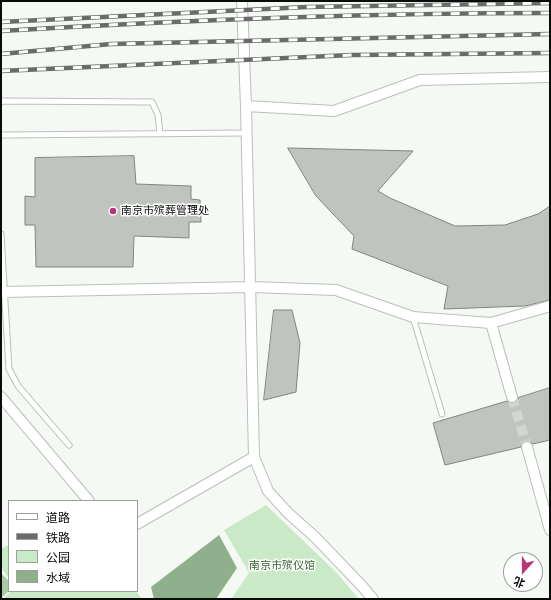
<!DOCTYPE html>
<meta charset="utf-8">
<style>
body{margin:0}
#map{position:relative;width:551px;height:600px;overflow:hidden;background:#f5f9f4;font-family:Montserrat,"Noto Sans SC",sans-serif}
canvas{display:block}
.frame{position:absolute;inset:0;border:2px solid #0a0c0a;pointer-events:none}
.legend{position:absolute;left:8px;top:500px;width:130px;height:92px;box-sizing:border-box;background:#fff;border:1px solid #9d9e9d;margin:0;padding:5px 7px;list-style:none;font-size:12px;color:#0a0c0a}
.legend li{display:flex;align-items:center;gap:8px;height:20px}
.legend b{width:20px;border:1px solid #9d9e9d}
.north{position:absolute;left:503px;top:552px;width:40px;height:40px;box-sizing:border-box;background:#fff;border:1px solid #9d9e9d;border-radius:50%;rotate:201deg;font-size:11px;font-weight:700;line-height:16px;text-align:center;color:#0a0c0a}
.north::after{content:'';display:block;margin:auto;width:14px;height:18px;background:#b83377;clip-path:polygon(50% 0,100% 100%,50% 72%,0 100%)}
</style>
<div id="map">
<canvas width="551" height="600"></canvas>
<div class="frame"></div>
<ul class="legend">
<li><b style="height:5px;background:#fff"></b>道路</li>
<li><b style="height:5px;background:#696c69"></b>铁路</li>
<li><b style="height:11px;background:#caeac7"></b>公园</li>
<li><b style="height:11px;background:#8eb08c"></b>水域</li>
</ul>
<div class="north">北</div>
</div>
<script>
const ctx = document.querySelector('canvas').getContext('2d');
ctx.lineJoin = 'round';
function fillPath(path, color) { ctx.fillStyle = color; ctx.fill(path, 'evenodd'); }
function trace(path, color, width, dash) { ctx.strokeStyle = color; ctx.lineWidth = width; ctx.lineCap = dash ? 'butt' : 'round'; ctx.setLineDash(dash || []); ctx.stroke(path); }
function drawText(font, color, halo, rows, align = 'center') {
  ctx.font = font + ' Montserrat,"Noto Sans SC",sans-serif'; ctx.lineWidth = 3; ctx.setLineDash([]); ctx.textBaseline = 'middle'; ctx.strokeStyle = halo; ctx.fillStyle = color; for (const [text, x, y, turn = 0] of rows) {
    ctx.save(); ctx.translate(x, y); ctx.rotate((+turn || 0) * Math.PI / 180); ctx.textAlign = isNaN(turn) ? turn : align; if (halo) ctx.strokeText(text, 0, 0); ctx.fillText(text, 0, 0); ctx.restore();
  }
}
const green = new Path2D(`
 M266,505l70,67 23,27h-128l18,-26 -25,-43z
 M9,545v34l-8,-12v-19z
 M11,591h125l6,8h-139z`);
const forest = new Path2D(`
 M1,573l8,8v10l-8,7z`);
const water = new Path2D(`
 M219,535l18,33 -21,31h-62l-3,-12z`);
const building = new Path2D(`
 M288,148l125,3 -35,40 12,7 65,28 50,-1 33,-11 12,-8v94l-25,6 -81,3 4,-23 -96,-37 2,-13 -38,-40z
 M134,156l2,28 55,2v13l9,1 1,22h-12v16l-55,-2 -1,31h-97l-1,-42h-10v-29l10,1v-39z
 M274,310h18l8,33 -4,49 -32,8z
 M550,388v52l-17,4 -4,-3h-3l-4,2 -1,4 -76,18 -12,-42 74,-22 3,2h4l3,-2 1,-3z`);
const minorTunnel = new Path2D(`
 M512,397l15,50`);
const service = new Path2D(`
 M1,102l1,-1 150,1 6,13 2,19
 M1,135l246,-2
 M1,234l8,135 9,17 51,59
 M413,317l29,97`);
const minor = new Path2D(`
 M242,1l4,105
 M4,292l247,-5 85,3 77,27 78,6 59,-17
 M491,323l21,74
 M1,397l88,104
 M527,447l23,83
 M137,524l117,-67
 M373,599l-12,-14 -46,-48 -27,-24 -20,-22 -14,-34 -8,-351 88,5 86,-31 130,-3`);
const rail = new Path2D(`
 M1,22l306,-15 243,-4
 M1,31c183,-11 366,-18 549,-18
 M1,54l110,-10 439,-10
 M1,71l351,-16 198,-2`);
const markers = [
 [113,211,4,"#b83377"]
];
const poiNames = [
 ["南京市殡葬管理处",121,211]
];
const parkNames = [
 ["南京市殡仪馆",282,566]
];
fillPath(green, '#caeac7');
fillPath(forest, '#a9cba6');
fillPath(water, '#8eb08c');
fillPath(building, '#c0c4bf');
trace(building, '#818581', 1);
trace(minorTunnel, '#d2d5d1', 10, [10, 5]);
trace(service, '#bbbfbb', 7);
trace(minor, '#bbbfbb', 12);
trace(service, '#fff', 5);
trace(minor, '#fff', 10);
trace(rail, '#696c69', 4.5);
trace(rail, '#fff', 3, [9]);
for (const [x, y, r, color] of markers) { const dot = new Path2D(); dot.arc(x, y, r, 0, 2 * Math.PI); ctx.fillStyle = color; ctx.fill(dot); trace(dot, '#fff', 1.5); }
drawText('11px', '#0a0c0a', '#fff', poiNames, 'left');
drawText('11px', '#326231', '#fff', parkNames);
</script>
